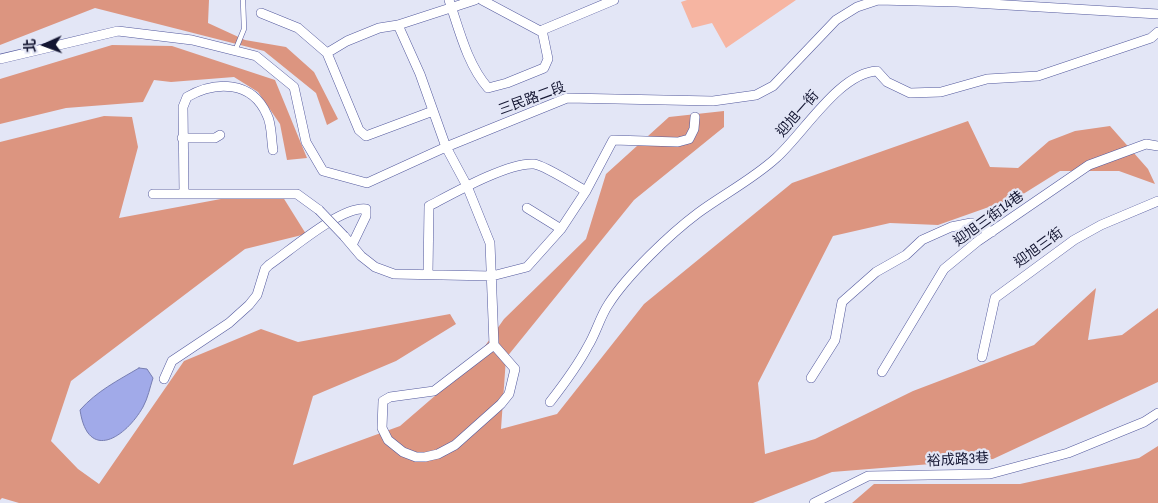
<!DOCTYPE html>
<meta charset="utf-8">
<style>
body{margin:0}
#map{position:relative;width:1158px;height:503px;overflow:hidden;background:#e3e6f6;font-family:"Archivo Narrow","Noto Sans TC",sans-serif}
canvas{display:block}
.north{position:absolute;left:20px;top:20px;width:50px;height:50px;-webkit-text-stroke:4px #e3e6f6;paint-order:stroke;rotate:268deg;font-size:14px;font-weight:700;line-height:20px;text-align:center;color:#131531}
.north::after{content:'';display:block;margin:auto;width:18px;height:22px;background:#131531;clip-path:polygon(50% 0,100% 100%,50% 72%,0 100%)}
</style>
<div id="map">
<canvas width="1158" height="503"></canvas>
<div class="north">北</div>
</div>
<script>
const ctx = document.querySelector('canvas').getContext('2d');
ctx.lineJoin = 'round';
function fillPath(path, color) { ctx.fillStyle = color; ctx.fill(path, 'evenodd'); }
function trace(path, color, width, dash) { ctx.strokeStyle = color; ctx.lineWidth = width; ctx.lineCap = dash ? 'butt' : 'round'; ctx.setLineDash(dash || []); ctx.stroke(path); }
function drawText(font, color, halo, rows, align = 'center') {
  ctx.font = font + ' "Archivo Narrow","Noto Sans TC",sans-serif'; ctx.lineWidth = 4.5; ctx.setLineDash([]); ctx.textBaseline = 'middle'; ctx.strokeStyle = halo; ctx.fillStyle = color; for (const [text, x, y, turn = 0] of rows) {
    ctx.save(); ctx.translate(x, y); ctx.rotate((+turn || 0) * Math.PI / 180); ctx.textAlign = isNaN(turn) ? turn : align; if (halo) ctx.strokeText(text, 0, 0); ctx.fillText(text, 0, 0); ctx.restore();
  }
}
const green = new Path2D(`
 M687,0h109l-70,48 -14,-25 -20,5 -11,-26z`);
const forest = new Path2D(`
 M0,0h209l-1,23 37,17 41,7 28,25 24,47 -11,6 -11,-32 -52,-42 -169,-43 -95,37z
 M112,45l60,1 103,34 32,78 -20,2 -7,-36 -22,-32 -24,-15 -63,5 -17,-2 -11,22 -77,6 -66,16v-45z
 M724,111v16l-90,73 -128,158 -5,71 56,-15 87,-110 148,-121 176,-62 22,46 28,1 31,-27 26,-10 35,-5 38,43 7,15 -36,-13h-59l-40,25 -82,29 -48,-2 -57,13 -75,147 7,71 50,-15 98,-48 121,-46 62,-57 -8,52 34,-5 36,-27v74l-165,77 -161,13 -79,31h-734l-17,-5 -2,2v-358l104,-26 28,1 6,30 -19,71 134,-25 28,1 25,40 -61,15 -174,132 -20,60 27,28 21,15 85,-123 77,-32 37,13 152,-28 6,10 -60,37 -83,35 -20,69 107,-39 73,-63 31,-44 82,-80 20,-65 63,-57z
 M1158,446v57h-306l22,-19h146l119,-26z`);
const water = new Path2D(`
 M139,368l8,1 6,9c-3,9 -5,20 -10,29 -17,30 -55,56 -63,3 17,-19 37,-29 59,-42z`);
const lane = new Path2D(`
 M235,51l9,-22 -1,-29`);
const street = new Path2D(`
 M449,0c10,29 18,64 39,88l19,-5 37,-15 4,-9 -6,-29
 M482,0l58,31 74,-31
 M261,13l37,15 29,25 20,-12 32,-13 19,-3 77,-25
 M398,25l22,49 26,73 21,39 23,57 4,102 21,24 -6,25 -8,10 -46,41 -17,9 -13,3h-9l-13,-5 -15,-12 -6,-12 1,-27 7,-4 44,-6 60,-46
 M327,53l32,77 7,6 67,-25
 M0,59l118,-28 74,9 64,16 38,31 12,55 17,29 44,12 79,-36 121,-49 146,3 43,-6 17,-9 63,-66 21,-13 21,-7 79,2 201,12
 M182,138h33l5,-3
 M273,150c-2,-11 -1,-26 -6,-35 -15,-35 -52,-34 -80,-18l-4,10 1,87h113l22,16
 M153,194h31
 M527,208l34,21
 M344,236l17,20 14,11 19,7 98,2 35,-9 34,-38 25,-38 27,-51 65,2 11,-3 5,-10 1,-12
 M428,274l1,-68c23,-12 79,-44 105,-42 10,1 41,21 52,27
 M982,357l13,-59 79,-58 27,-15 57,-24
 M882,372l62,-103 34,-28 111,-76 57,-21 12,2
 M811,378l24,-38 7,-38 34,-30 30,-17 16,-15 29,-13 20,-4 21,9
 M164,379l8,-18 57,-38 20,-18 8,-10 8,-26 4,-4c22,-15 72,-59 97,-56v7l-14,29
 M550,402c14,-18 27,-35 38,-56 8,-13 12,-29 20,-41 19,-30 62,-71 90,-92 26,-19 55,-34 78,-55 28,-25 63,-85 101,-87l10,11 23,11 31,-1 46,-13 51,-3 113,-38 7,-6
 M814,503l54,-27 122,-2 78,-21 76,-31 14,-9`);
const streetBridge = new Path2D(`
 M319,210l25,26`);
const streetNames = [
 ["三民路二段",532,99,-20],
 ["迎旭一街",798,114,-49],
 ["迎旭三街14巷",989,219,-36],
 ["迎旭三街",1039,248,-36],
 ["裕成路3巷",958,460,-3]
];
fillPath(green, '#f6b5a2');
fillPath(forest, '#dc9580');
fillPath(water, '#a1aae9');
trace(water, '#767db2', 1);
trace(lane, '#53599d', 5.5);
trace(street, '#53599d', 10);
trace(lane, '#fff', 4.5);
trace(street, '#fff', 9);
trace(streetBridge, '#53599d', 10, []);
trace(streetBridge, '#fff', 9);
drawText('14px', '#131531', '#e3e6f6', streetNames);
</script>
